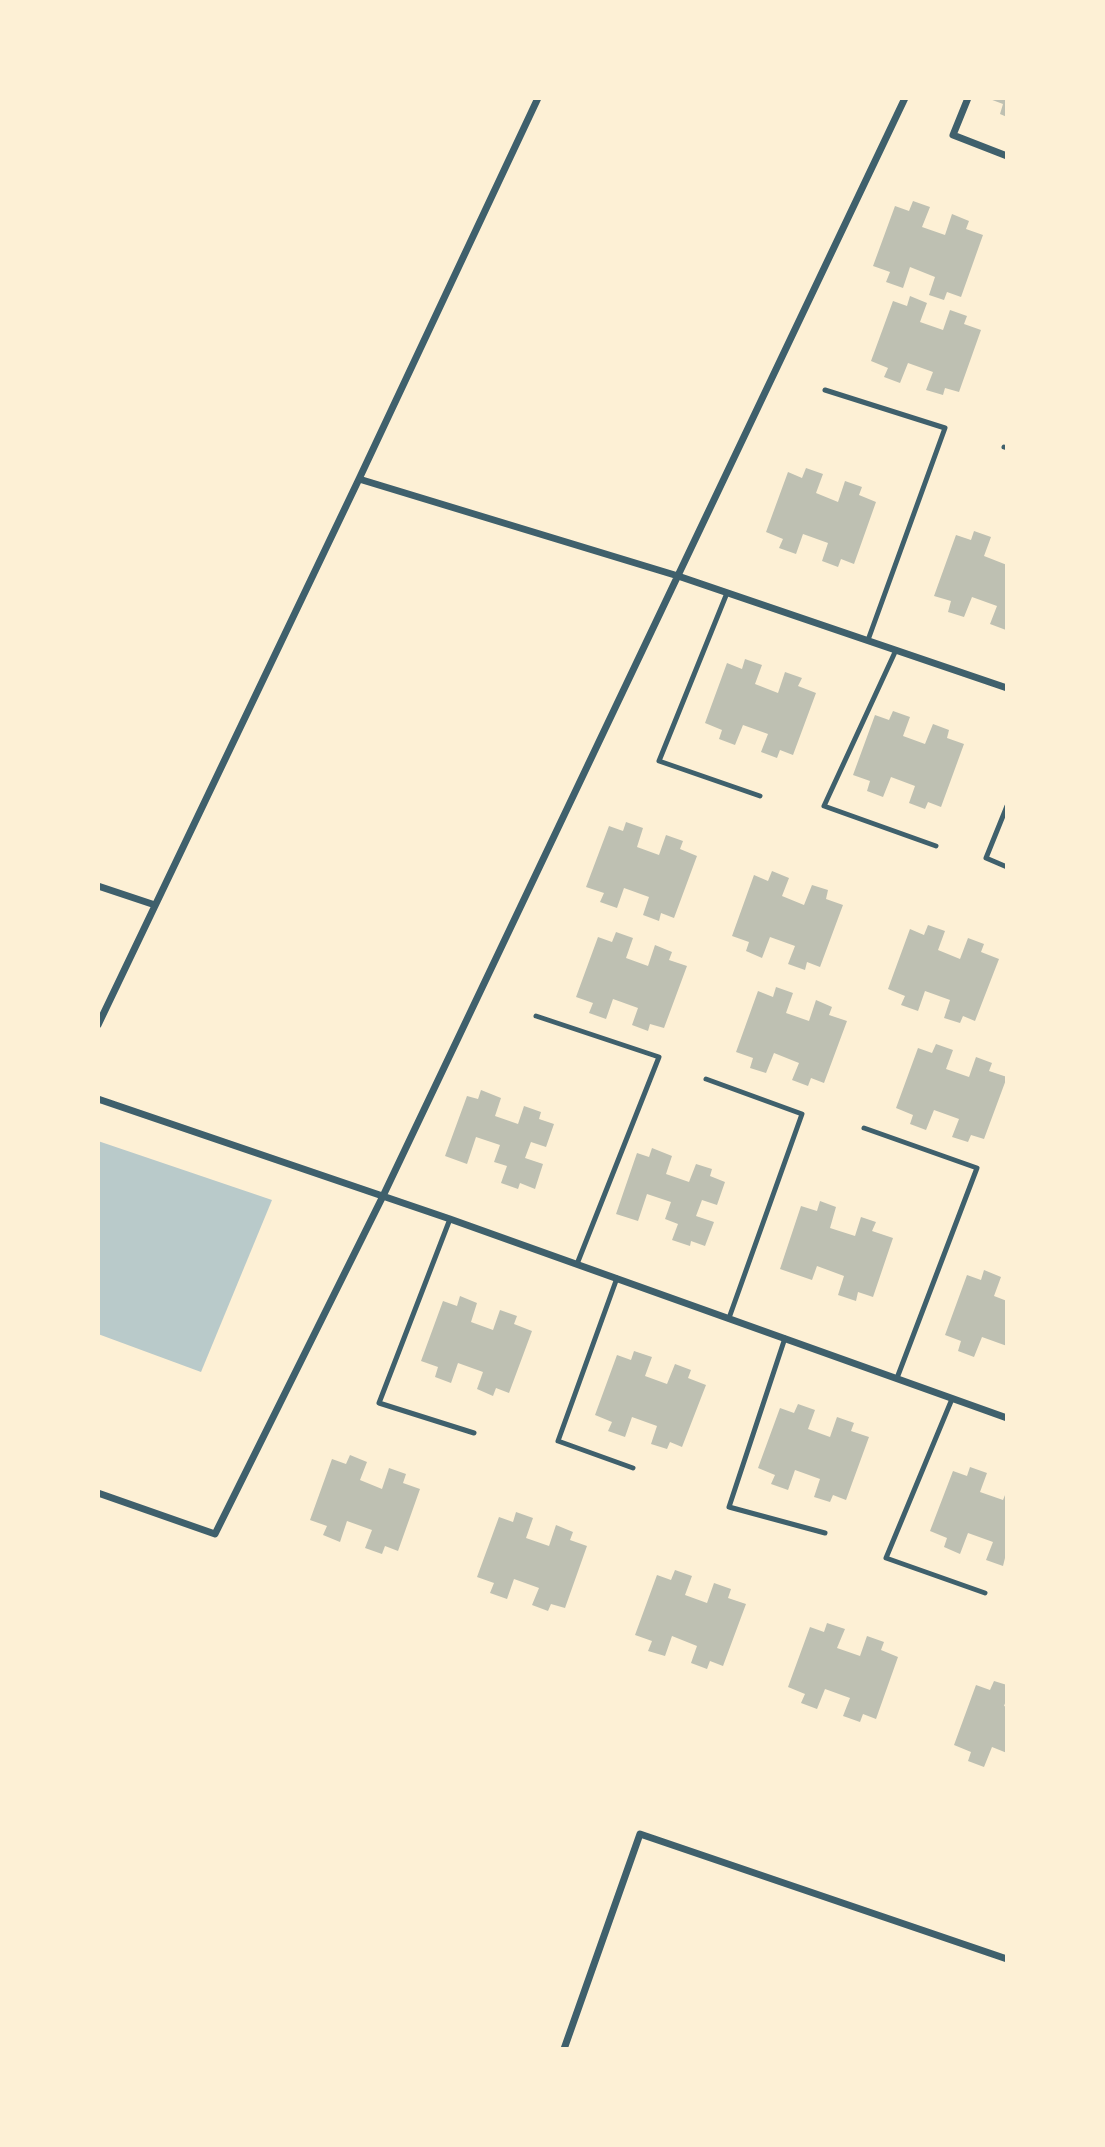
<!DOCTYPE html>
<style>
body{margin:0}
#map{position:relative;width:1105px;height:2147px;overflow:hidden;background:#fdf0d5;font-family:"Sofia Sans Condensed",sans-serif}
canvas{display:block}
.frame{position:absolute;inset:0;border:100px solid #fdf0d5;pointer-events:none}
</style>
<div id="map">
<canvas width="1105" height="2147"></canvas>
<div class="frame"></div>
</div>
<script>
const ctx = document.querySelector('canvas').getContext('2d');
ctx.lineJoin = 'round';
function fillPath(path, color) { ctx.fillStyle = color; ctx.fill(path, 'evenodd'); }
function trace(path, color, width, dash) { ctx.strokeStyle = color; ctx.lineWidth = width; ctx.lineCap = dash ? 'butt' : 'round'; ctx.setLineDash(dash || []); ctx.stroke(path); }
const green = new Path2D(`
 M98,1141l174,59 -71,172 -103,-38z`);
const building = new Path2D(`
 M987,98h20v19l-7,-3 3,-10z
 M913,201l17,6 -8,20 23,8 7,-21 17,7 -3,8 17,6 -22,62 -14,-5 -3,8 -15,-5 6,-18 -25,-10 -7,21 -17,-6 4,-10 -17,-6 22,-60 14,5z
 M910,296l17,7 -7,19 23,8 7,-20 17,6 -3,8 17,6 -22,62 -14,-4 -2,7 -17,-5 7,-18 -25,-9 -8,20 -16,-6 4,-9 -17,-7 22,-60 14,5z
 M806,468l17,6 -7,19 22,9 7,-21 17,6 -3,8 17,7 -22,62 -13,-5 -3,8 -16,-6 6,-18 -25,-9 -7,20 -17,-6 4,-9 -17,-7 22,-60 14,6z
 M974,531l17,6 -7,19 23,9 -1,65 -16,-6 7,-18 -25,-9 -8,20 -16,-5 3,-11 -17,-5 22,-61 15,5z
 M745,659l17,6 -7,19 23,9 7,-21 17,6 -4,8 18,7 -23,62 -13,-5 -3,8 -16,-6 7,-18 -25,-9 -8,20 -16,-6 3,-9 -17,-7 22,-60 15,6z
 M893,711l17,6 -7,19 22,8 8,-20 16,6 -2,8 17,6 -23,63 -13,-5 -3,7 -16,-6 6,-17 -24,-9 -8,20 -16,-6 3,-10 -17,-6 22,-60 14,5z
 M626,822l17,6 -6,19 22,8 7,-20 17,6 -3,8 17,7 -23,62 -13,-5 -2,8 -16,-6 6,-18 -25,-9 -7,20 -17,-6 4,-9 -18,-6 23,-61 14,5z
 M772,871l17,7 -7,18 22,9 8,-20 16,5 -2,9 17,6 -23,62 -13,-5 -2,8 -17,-6 7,-18 -25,-9 -8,21 -16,-7 3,-9 -17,-6 22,-61 14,6z
 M928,925l17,6 -7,19 22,9 8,-21 16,6 -3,8 18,7 -24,62 -12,-5 -3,7 -16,-5 6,-18 -25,-9 -7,20 -17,-6 4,-9 -17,-7 22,-60 14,6z
 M616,932l17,6 -7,20 22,8 7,-21 17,7 -3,8 18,6 -23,62 -14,-4 -2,7 -16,-6 6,-17 -25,-9 -7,20 -17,-6 4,-10 -17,-6 22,-60 14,5z
 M776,987l17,6 -7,20 23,8 7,-21 16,7 -3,8 18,6 -23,62 -13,-5 -3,8 -16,-6 7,-17 -25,-10 -8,20 -16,-5 3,-10 -17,-6 22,-61 15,6z
 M936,1044l17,6 -7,19 23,8 7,-20 16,6 -3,8 18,6 -23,62 -13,-4 -3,7 -16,-5 7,-18 -25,-9 -8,20 -16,-6 3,-9 -17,-7 22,-60 14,5z
 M481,1090l20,8 -6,18 23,8 6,-18 17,6 -2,7 15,5 -8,23 -15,-5 -6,16 18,6 -8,25 -15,-6 -2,6 -17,-6 6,-17 -13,-4 6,-17 -24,-8 -9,27 -22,-8 22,-60 11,3z
 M652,1148l20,8 -6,18 23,8 7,-18 16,5 -2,7 15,6 -8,23 -15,-5 -6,16 18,6 -9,24 -14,-5 -1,5 -18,-6 6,-16 -13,-5 6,-17 -24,-8 -9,27 -22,-7 21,-61 12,4z
 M820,1201l16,6 -6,21 25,8 6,-19 15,5 -4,9 21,7 -20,59 -15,-5 -2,9 -18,-6 6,-19 -27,-10 -5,14 -32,-11 21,-63 16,5z
 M984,1270l17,7 -7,19 13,5v45l-25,-9 -8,20 -16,-6 3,-10 -16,-6 22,-60 14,5z
 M460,1296l17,7 -6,19 22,8 7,-20 17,6 -3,8 18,7 -23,62 -13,-5 -3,8 -16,-7 6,-17 -25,-9 -7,20 -16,-6 3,-10 -17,-6 22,-60 14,5z
 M634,1351l18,6 -7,19 22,8 8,-20 16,6 -3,8 18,7 -24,62 -12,-5 -3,7 -16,-5 6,-18 -25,-9 -7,20 -17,-6 4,-9 -17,-7 22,-60 14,5z
 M798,1404l17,6 -7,19 22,8 7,-20 17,6 -3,8 18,6 -23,63 -13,-5 -3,7 -16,-5 6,-18 -25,-9 -7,20 -17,-6 4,-9 -17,-7 22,-60 14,5z
 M350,1455l17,7 -7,18 22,9 7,-21 17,6 -3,9 17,6 -22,62 -13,-5 -3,8 -17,-6 7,-18 -25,-9 -7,21 -17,-7 4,-9 -17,-6 22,-61 14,5z
 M970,1467l17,6 -7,19 23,8 4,-10v69l-2,-1 -2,8 -17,-6 7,-18 -25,-9 -8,21 -16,-7 3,-9 -17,-7 23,-60 14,5z
 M516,1512l17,6 -7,20 23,8 7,-21 17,7 -3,8 17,6 -22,62 -14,-4 -3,7 -16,-6 7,-17 -25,-9 -7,20 -17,-6 4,-10 -17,-6 22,-60 14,5z
 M675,1570l17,6 -7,19 22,8 7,-20 17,6 -3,9 18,6 -23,62 -13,-5 -3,8 -16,-6 6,-17 -25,-10 -7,20 -17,-5 4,-10 -17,-6 22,-60 14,5z
 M827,1623l18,6 -8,19 23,8 7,-20 17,6 -3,8 17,7 -22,62 -13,-5 -3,8 -17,-6 7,-18 -25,-9 -8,20 -16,-6 4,-9 -17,-7 22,-60 14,5z
 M994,1681l13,4v13l-3,8 3,1v46l-15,-6 -8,20 -16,-6 3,-9 -17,-7 22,-60 14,5z`);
const service = new Path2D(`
 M825,390l120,38 -77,212
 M1004,447l3,1
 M727,593l-68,168 101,35
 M896,650l-72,156 112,40
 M1007,806l-21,52 21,9
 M536,1016l123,41 -82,207
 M706,1079l96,35 -73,204
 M864,1128l113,40 -80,210
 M450,1219l-71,184 95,30
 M617,1278l-59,163 75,27
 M785,1338l-56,169 96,26
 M952,1399l-66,159 99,35`);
const minor = new Path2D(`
 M968,98l-15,37 54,21
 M359,479l319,97 329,112
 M98,886l57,19
 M98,1025l261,-546 179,-381
 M98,1099l352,120 557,199
 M98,1493l117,41 168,-338 522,-1098
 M564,2049l76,-215 367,125`);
fillPath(green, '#b9caca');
fillPath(building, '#bec0b2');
trace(service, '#3f606c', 5);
trace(minor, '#3f606c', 7);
</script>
